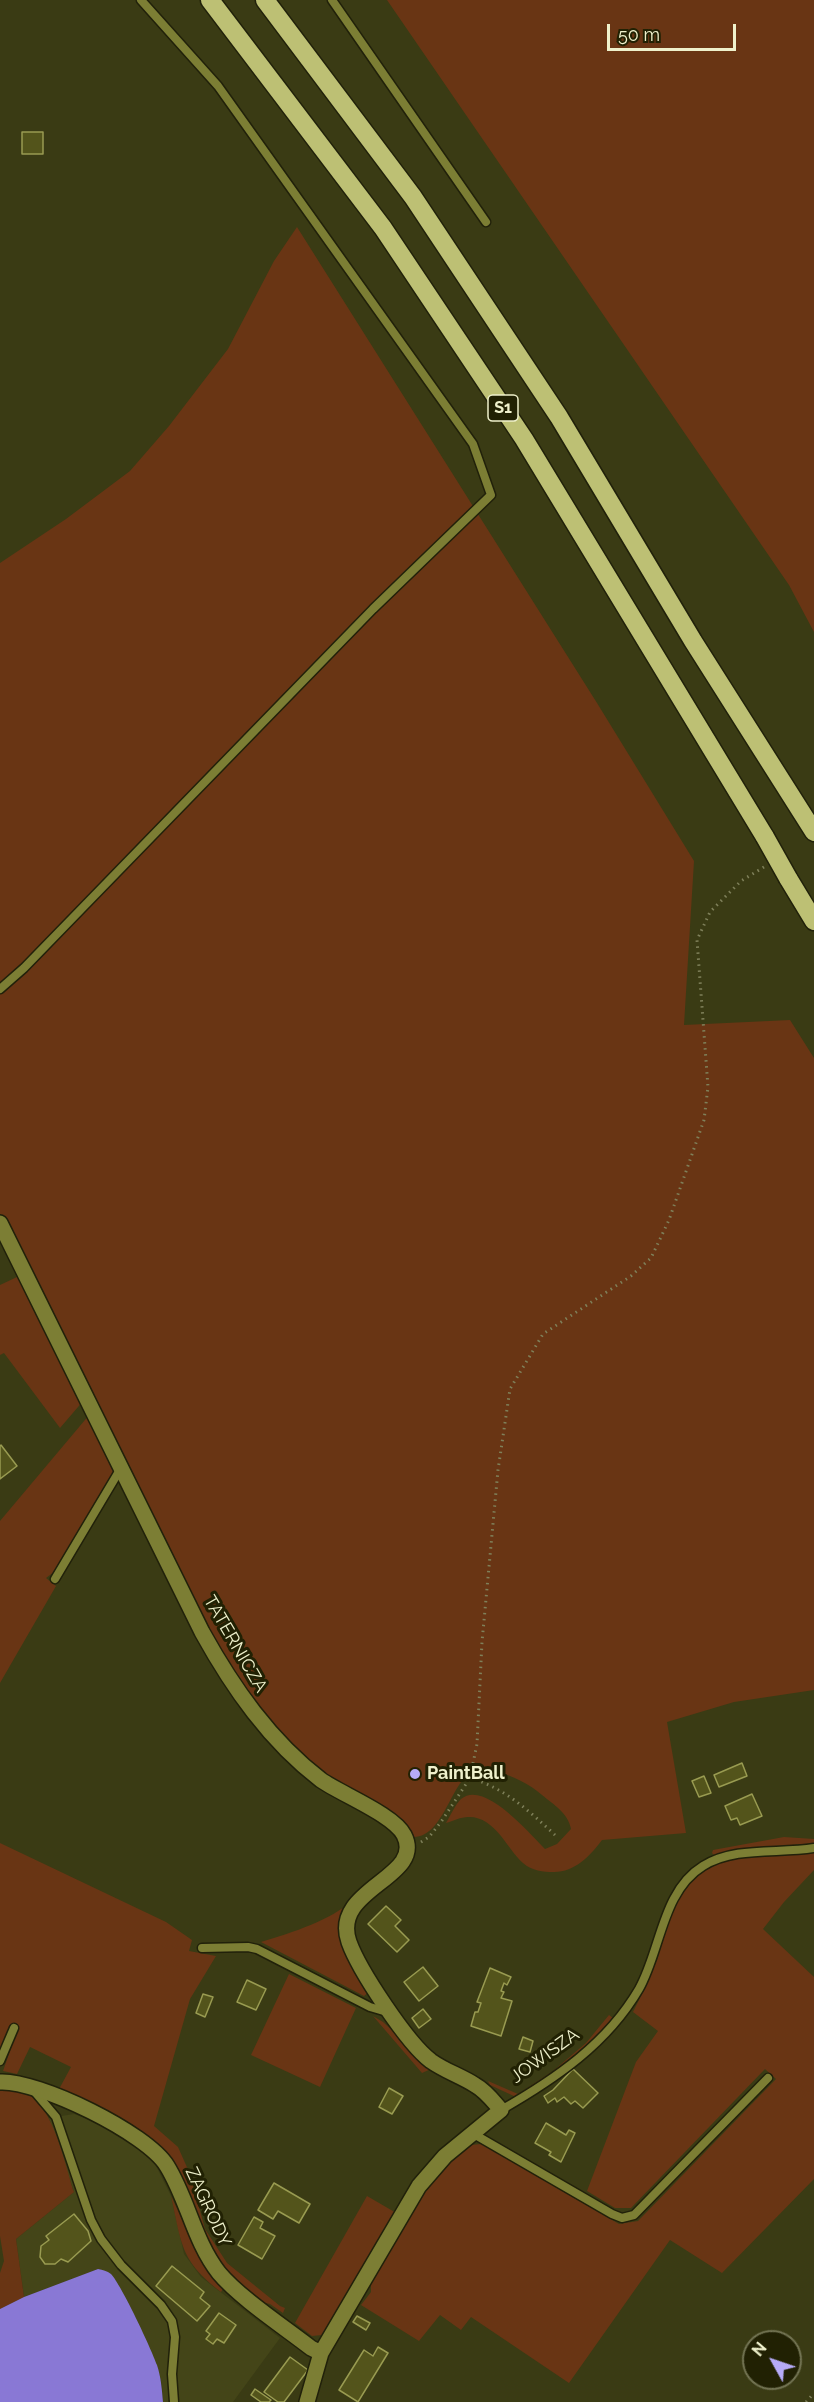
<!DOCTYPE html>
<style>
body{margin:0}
#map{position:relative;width:814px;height:2402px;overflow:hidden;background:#3a3b14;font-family:Raleway,sans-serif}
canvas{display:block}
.north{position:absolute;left:742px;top:2330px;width:60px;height:60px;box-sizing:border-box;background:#212103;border:2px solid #737453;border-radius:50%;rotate:310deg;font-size:16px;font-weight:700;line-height:24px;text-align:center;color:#eff1cc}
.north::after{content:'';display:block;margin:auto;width:21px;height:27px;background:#b6abf8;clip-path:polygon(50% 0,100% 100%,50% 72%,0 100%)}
.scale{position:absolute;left:607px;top:24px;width:129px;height:27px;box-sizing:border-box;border:3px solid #eff1cc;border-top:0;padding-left:8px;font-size:18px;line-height:21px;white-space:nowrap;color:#eff1cc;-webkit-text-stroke:4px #212103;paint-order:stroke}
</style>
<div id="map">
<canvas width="814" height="2402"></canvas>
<div class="north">N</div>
<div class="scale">50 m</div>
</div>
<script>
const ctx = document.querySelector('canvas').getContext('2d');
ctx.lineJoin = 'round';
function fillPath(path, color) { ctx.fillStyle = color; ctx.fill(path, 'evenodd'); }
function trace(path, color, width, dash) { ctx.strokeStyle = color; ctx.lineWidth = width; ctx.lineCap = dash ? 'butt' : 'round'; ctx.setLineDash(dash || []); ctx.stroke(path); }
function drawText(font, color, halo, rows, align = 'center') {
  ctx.font = font + ' Raleway,sans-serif'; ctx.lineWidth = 6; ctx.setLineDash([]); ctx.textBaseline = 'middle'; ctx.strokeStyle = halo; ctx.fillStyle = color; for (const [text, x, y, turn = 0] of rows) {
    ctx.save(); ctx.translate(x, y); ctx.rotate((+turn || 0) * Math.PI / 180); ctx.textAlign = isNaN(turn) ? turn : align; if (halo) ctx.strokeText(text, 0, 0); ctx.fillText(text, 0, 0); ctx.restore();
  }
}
const built = new Path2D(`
 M74,2114l24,9 51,29 22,44 13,58 17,23 79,61 -47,64h-70l-1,-17 -5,-20 -45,-90 -14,-6 -74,28 -8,-58 58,-47 -25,-74z`);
const green = new Path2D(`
 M387,0h427v632l-25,-47z
 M297,227l300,476 97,158 -10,164 106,-5 24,38v632l-80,12 -67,20 19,111 -84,7c-12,16 -27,32 -48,32 -11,0 -22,-1 -31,-9 -16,-14 -28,-47 -55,-46 -7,0 -15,4 -22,6 4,-7 9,-18 15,-24 23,-20 69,35 84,50l12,-5 14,-15c-3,-16 -17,-24 -29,-34 -13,-11 -28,-19 -45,-23 -5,-1 -12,-4 -18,-3 -28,4 -33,70 -67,68l-110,-79 -66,-74 -236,-465v-656l66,-44 64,-48 39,-45 59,-77 46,-88z
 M17,1277l7,6 60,117 -24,28 -56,-75 -4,2v-70z
 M90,1414l26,54 -62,104 -8,6 10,8 -56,97v-162z
 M784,1837l30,2v4l-80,7 -20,5 -2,-2 1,-3z
 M0,1843l166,79 26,18 -3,11 27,5 -26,43 -36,127 24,21 12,27 15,55 22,34 53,43 5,2 -2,5 -13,-9 -13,-3 -40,-39 -39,-87 -120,-84 13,-24 -41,-20 -13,27 -14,-3 15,-43 -6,-3 -12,25z
 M814,1851v19l-30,32 -21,27 51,48v202l-92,94 -52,-33 -101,143 -98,-66 -10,13 -21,-15 -21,26 -58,-36 10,-13v-12l62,-106 37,-29 12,-1 137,80 19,-3 138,-142 -11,-10 -134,139h-16l-28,-17 49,-129 22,-31 -25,-19c9,-18 18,-36 25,-55 15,-45 20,-84 73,-97 27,-6 56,-2 83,-9z
 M355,1899l-11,13 26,79 -6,5 -103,-54c35,-11 66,-20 94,-43z
 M289,1974l67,34 -36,79 -69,-32z
 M609,2015l4,3c-30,33 -59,55 -97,79l-26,-12 -2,-4 30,13 35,-23 33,-28z
 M373,2016l10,6 50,46 -11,5z
 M0,2088c7,1 16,0 23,3 30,11 42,74 51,101l-58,47 8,58 -24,12v-36l4,-12 -4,-25z
 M171,2196l29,61 24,30 -3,5c-41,-32 -39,-47 -50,-96z
 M367,2196l31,18 -70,116 -6,5 -10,1 -17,-13z`);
const water = new Path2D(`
 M98,2269c5,1 9,2 13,5 11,12 40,74 46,91 4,12 5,25 6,37h-163v-93l24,-12z`);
const building = new Path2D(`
 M22,132h21v22h-21z
 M1,1445l16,21 -17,13v-33z
 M742,1763l5,13 -28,11 -5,-12z
 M704,1776l7,17 -12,4 -7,-16z
 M752,1794l10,22 -22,9 -3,-7 -6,2 -6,-14z
 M386,1906l15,14 -6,6 14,14 -12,12 -29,-28z
 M423,1967l15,19 -19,15 -15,-19z
 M490,1968l21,9 -4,8 -3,-2 -3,8 3,1 -3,6 11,3 -11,35 -30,-10 4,-14h3l3,-9 -4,-1z
 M247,1980l19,9 -10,21 -19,-8z
 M203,1994l10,3 -8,20 -9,-4z
 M423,2009l8,10 -12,9 -7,-10z
 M523,2037l10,4 -3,11 -11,-3z
 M573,2069l25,24 -15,15 -8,-7 -4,3 -7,-7 -7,5 -2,-4 -7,5 -4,-7 9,-6z
 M389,2088l14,8 -11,18 -13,-7z
 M546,2123l20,12 3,-5 6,3 -14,29 -12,-7 2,-3 -16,-9z
 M274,2183l36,21 -11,19 -21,-12 -5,8 -15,-9z
 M74,2214l14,17 3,10 -23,21 -7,-3 -6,5h-10l-5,-7 1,-11 8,-6 -3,-4z
 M254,2217l9,5 -3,6 15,8 -13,23 -24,-14z
 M172,2266l32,26 -4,6 10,8 -13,15 -41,-35z
 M219,2313l17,12 -12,18 -7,-4 -4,5 -7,-5 4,-5 -4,-3z
 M357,2316l13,7 -4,7 -13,-8z
 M378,2347l10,6 -30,49 -19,-12 25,-40 9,6z
 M290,2357l18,13 -24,32h-6l-14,-10z
 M255,2389l16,11 -2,2h-8l-10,-7z`);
const path = new Path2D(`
 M470,1778c35,10 59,33 85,57
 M421,1842l8,-5 12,-15 29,-44 7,-34 5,-102 16,-172 12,-81 33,-55 88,-58 20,-18 18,-38 35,-100 4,-33 -11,-147 13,-28 31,-31 23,-14
 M806,2402l8,-9`);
const lane = new Path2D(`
 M332,0l154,222
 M0,989l24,-21 349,-359 118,-114 -18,-51 -255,-358 -77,-86
 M55,1579l66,-111
 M202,1948l46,-1 9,2 113,58 17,5
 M0,2061l14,-33
 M34,2091l22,26 35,103 10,19 20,26 40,40 11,16 3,16 -3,37 2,28
 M501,2110c54,-31 106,-66 138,-121 22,-39 23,-98 64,-123 32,-20 75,-12 111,-18
 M472,2133l140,81 10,4 12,-3 134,-137`);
const street = new Path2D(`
 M0,1223l202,409c31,56 68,109 119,148 20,14 73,35 83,55 22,43 -74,53 -55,107 10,28 58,101 82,119 14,10 30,15 44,24 11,6 18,16 26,25l-56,46 -26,30 -98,167 -14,49
 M0,2082c38,-2 147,51 167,84 21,34 27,75 52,107 21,25 65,54 92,75l10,5`);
const highway = new Path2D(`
 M210,0l173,228 141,211 241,398
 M265,0l148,197 146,220 134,224 121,191
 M788,878l26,43`);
const highwayBridge = new Path2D(`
 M765,837l23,41`);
const markers = [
 [415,1774,6,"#b6abf8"]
];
const shields = [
 [503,408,30]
];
const shieldNames = [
 ["S1",503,408]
];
const streetNames = [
 ["TATERNICZA",235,1644,60],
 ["JOWISZA",545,2056,-36],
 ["ZAGRODY",208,2207,65]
];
const poiNames = [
 ["PaintBall",427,1774]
];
fillPath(built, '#444518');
fillPath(green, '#693514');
fillPath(water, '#8978d5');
fillPath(building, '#53541b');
trace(building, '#999b51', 1.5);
trace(lane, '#21210a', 11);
trace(street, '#21210a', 18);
trace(highway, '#21210a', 21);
trace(path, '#7f805a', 3, [1.5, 4.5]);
trace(lane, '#7c7e34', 8);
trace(street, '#7c7e34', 15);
trace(highway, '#bdc074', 18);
trace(highwayBridge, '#21210a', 21, []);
trace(highwayBridge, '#bdc074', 18);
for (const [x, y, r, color] of markers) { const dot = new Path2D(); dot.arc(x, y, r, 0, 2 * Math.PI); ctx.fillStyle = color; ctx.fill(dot); trace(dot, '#212103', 2); }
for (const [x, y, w] of shields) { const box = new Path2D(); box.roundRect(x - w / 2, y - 13, w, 26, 4.5); ctx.fillStyle = '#212103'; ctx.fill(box); trace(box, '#eff1cc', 1.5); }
drawText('bold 16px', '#eff1cc', null, shieldNames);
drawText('18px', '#eff1cc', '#212103', streetNames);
drawText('bold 18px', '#eff1cc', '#212103', poiNames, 'left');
</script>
